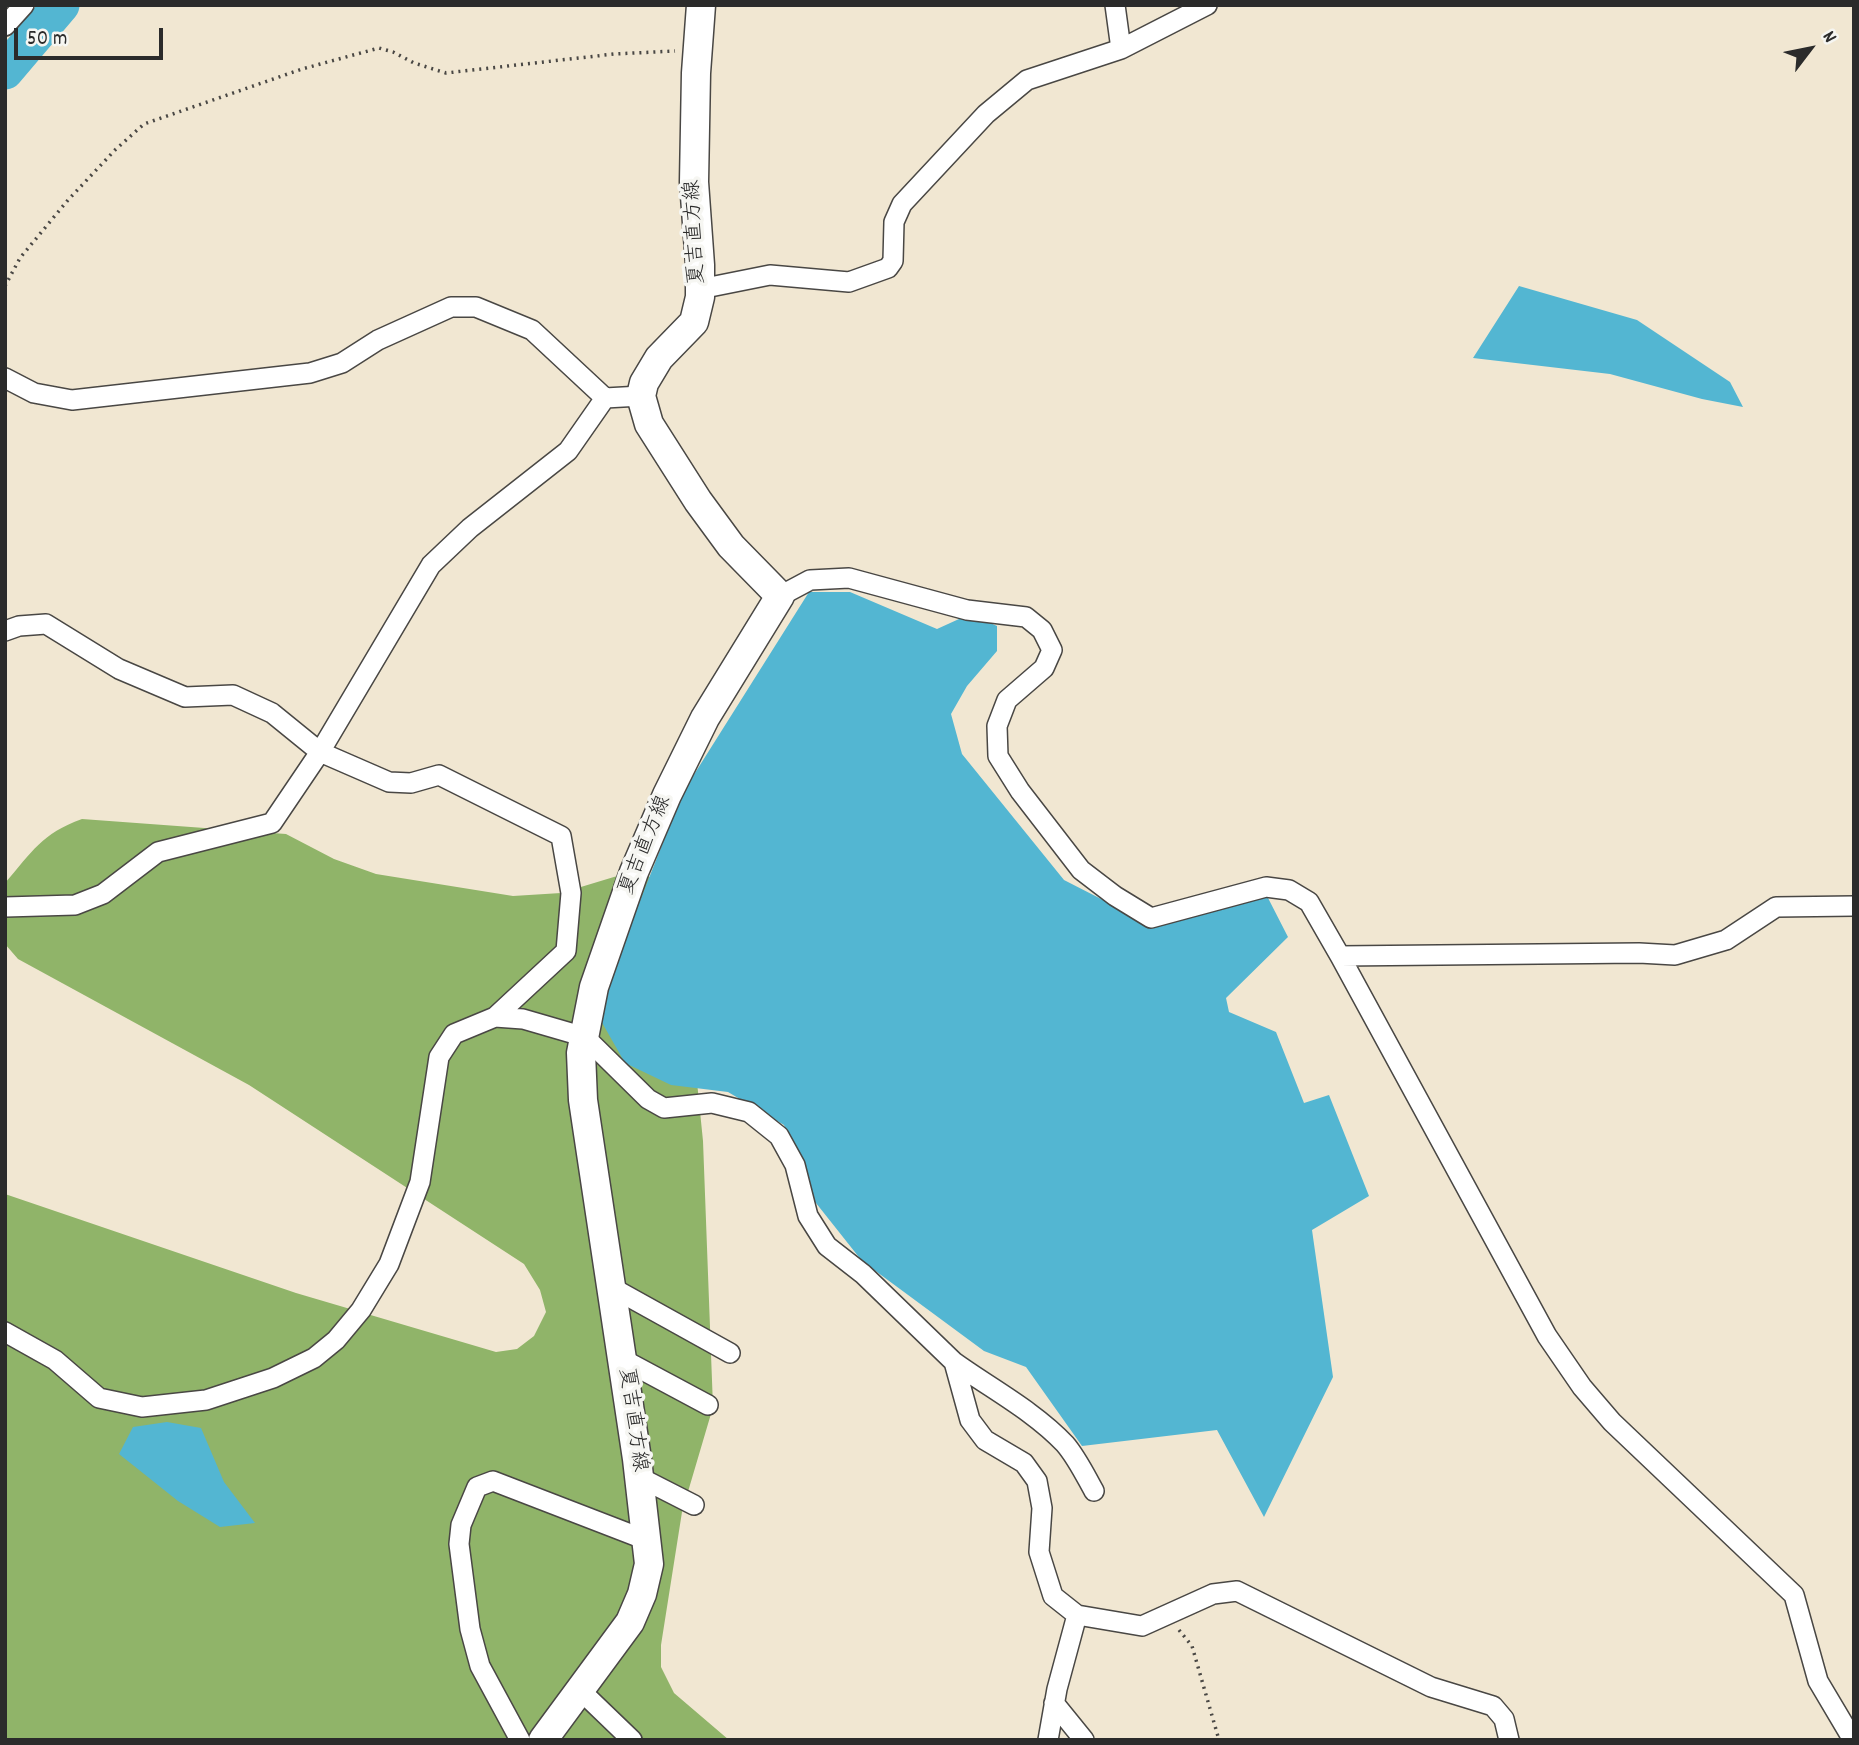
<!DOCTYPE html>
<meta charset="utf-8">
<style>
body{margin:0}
#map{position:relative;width:1859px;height:1745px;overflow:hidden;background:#f1e7d2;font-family:Dekko,sans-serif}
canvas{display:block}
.frame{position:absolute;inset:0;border:7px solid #2b2b2b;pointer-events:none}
.north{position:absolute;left:1775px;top:14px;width:70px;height:70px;-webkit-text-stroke:5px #f6f6f2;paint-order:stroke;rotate:58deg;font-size:19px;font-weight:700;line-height:28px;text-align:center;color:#2b2b2b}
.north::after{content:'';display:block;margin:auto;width:24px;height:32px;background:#2b2b2b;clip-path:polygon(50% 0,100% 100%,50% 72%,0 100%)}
.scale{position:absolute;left:14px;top:28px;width:149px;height:32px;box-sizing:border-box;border:4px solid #2b2b2b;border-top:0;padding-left:9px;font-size:21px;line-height:24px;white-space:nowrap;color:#2b2b2b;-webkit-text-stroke:5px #f6f6f2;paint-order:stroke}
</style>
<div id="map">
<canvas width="1859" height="1745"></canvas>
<div class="frame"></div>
<div class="north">N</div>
<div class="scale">50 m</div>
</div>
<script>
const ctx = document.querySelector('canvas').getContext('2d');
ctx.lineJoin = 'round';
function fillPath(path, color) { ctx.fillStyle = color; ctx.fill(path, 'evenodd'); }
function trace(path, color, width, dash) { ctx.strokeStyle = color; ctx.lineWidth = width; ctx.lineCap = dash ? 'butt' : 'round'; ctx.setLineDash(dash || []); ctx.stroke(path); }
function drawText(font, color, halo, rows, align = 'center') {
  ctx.font = font + ' Dekko,"Klee One",sans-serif'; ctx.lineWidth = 7; ctx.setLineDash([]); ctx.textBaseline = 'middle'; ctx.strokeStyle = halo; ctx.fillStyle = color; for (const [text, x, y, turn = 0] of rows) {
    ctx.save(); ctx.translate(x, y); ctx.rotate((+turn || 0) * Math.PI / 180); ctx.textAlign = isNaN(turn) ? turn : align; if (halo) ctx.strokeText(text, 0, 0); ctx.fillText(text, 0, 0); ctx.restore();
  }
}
const forest = new Path2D(`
 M82,819l204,15 48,25 42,15 137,22 48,-3 76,-23 18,10 32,103 16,158 10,266 -31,105 -21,133v22l13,26 55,47h-724v-546l291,99 200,59 21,-3 17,-13 12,-24 -6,-22 -16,-26 -275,-179 -231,-126 -13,-15v-61c28,-32 36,-49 77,-64z`);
const water = new Path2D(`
 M1519,286l118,34 93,62 13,25 -41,-8 -92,-25 -137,-16z
 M809,592h41l87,37 33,-15 27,12v25l-30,35 -16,28 11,40 102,126 86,44 117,-28 21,41 -62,61 3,14 47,20 28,71 25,-8 40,101 -57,34 21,147 -69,140 -47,-87 -135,16 -56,-79 -42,-16 -122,-90 -50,-63 -28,-73 -56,-33 -57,-7 -46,-22 -29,-51 87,-220z
 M167,1422l34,6 23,54 31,41 -35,4 -42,-26 -59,-47 14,-27z`);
const river = new Path2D(`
 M5,71l56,-66`);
const path = new Path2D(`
 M5,286l15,-28 48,-58 47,-50 29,-26 158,-55 77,-21 14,4 21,11 32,10 168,-19 61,-3
 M1179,1630l13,16 27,94`);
const minor = new Path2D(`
 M1115,5l6,44 86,-44
 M5,26l19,-21
 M700,289l70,-14 79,7 39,-14 5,-7 1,-39 8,-18 84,-90 41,-34 94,-31
 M5,378l29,15 38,7 238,-27 32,-10 36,-23 73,-33h25l56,23 73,68 36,-2
 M780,596l30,-16 39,-2 118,32 59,7 16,13 10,20 -8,18 -37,32 -10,26 1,30 22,35 61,79 34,26 36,22 115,-31 23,3 20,12 31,54 207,380 35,51 30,35 182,173 24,86 35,59
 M5,631l14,-5 27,-2 73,45 66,28 48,-2 39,18 48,39 69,30 22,1 28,-8 122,61 10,57 -5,58 -71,66
 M5,907l70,-2 28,-11 55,-42 114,-29 48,-71 111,-187 39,-37 98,-77 37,-53
 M1340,956l299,-3 36,2 51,-15 50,-33 78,-1
 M611,1287l119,66
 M5,1332l50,28 44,38 43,9 64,-7 67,-22 41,-20 22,-18 25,-30 28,-46 31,-82 19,-125 15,-23 41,-17 28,2 62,18 63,62 16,9 48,-5 37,9 30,24 16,29 13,51 19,30 36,28 91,88 16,58 15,20 39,23 13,18 5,27 -3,44 14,44 24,19 65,11 71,-32 24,-3 194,96 62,19 11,13 5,21
 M622,1359l86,46
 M954,1362c36,26 80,49 111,82 12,14 20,31 29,47
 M639,1477l55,28
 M580,1690l52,50
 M1054,1703l30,37
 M520,1740l-40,-74 -10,-37 -11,-85 2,-19 16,-38 16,-6 153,59
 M1048,1740l9,-51 20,-74`);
const secondary = new Path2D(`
 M543,1740l87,-118 12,-28 7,-30 -12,-105 -54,-359 -2,-47 13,-66 40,-115 33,-77 38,-77 75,-122 -49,-50 -33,-45 -49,-77 -8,-28 3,-13 15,-25 35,-36 6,-25v-32l-6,-83 2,-109 5,-68`);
const streetNames = [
 ["夏吉直方線",697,232,-93],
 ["夏吉直方線",647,846,-68],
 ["夏吉直方線",631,1420,82]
];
fillPath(forest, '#90b469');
fillPath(water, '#53b6d2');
trace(river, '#53b6d2', 37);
trace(minor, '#494744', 22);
trace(secondary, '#494744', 31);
trace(path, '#494744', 3.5, [2, 5]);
trace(minor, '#fff', 19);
trace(secondary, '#fff', 28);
drawText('21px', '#2b2b2b', '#f6f6f2', streetNames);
</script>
